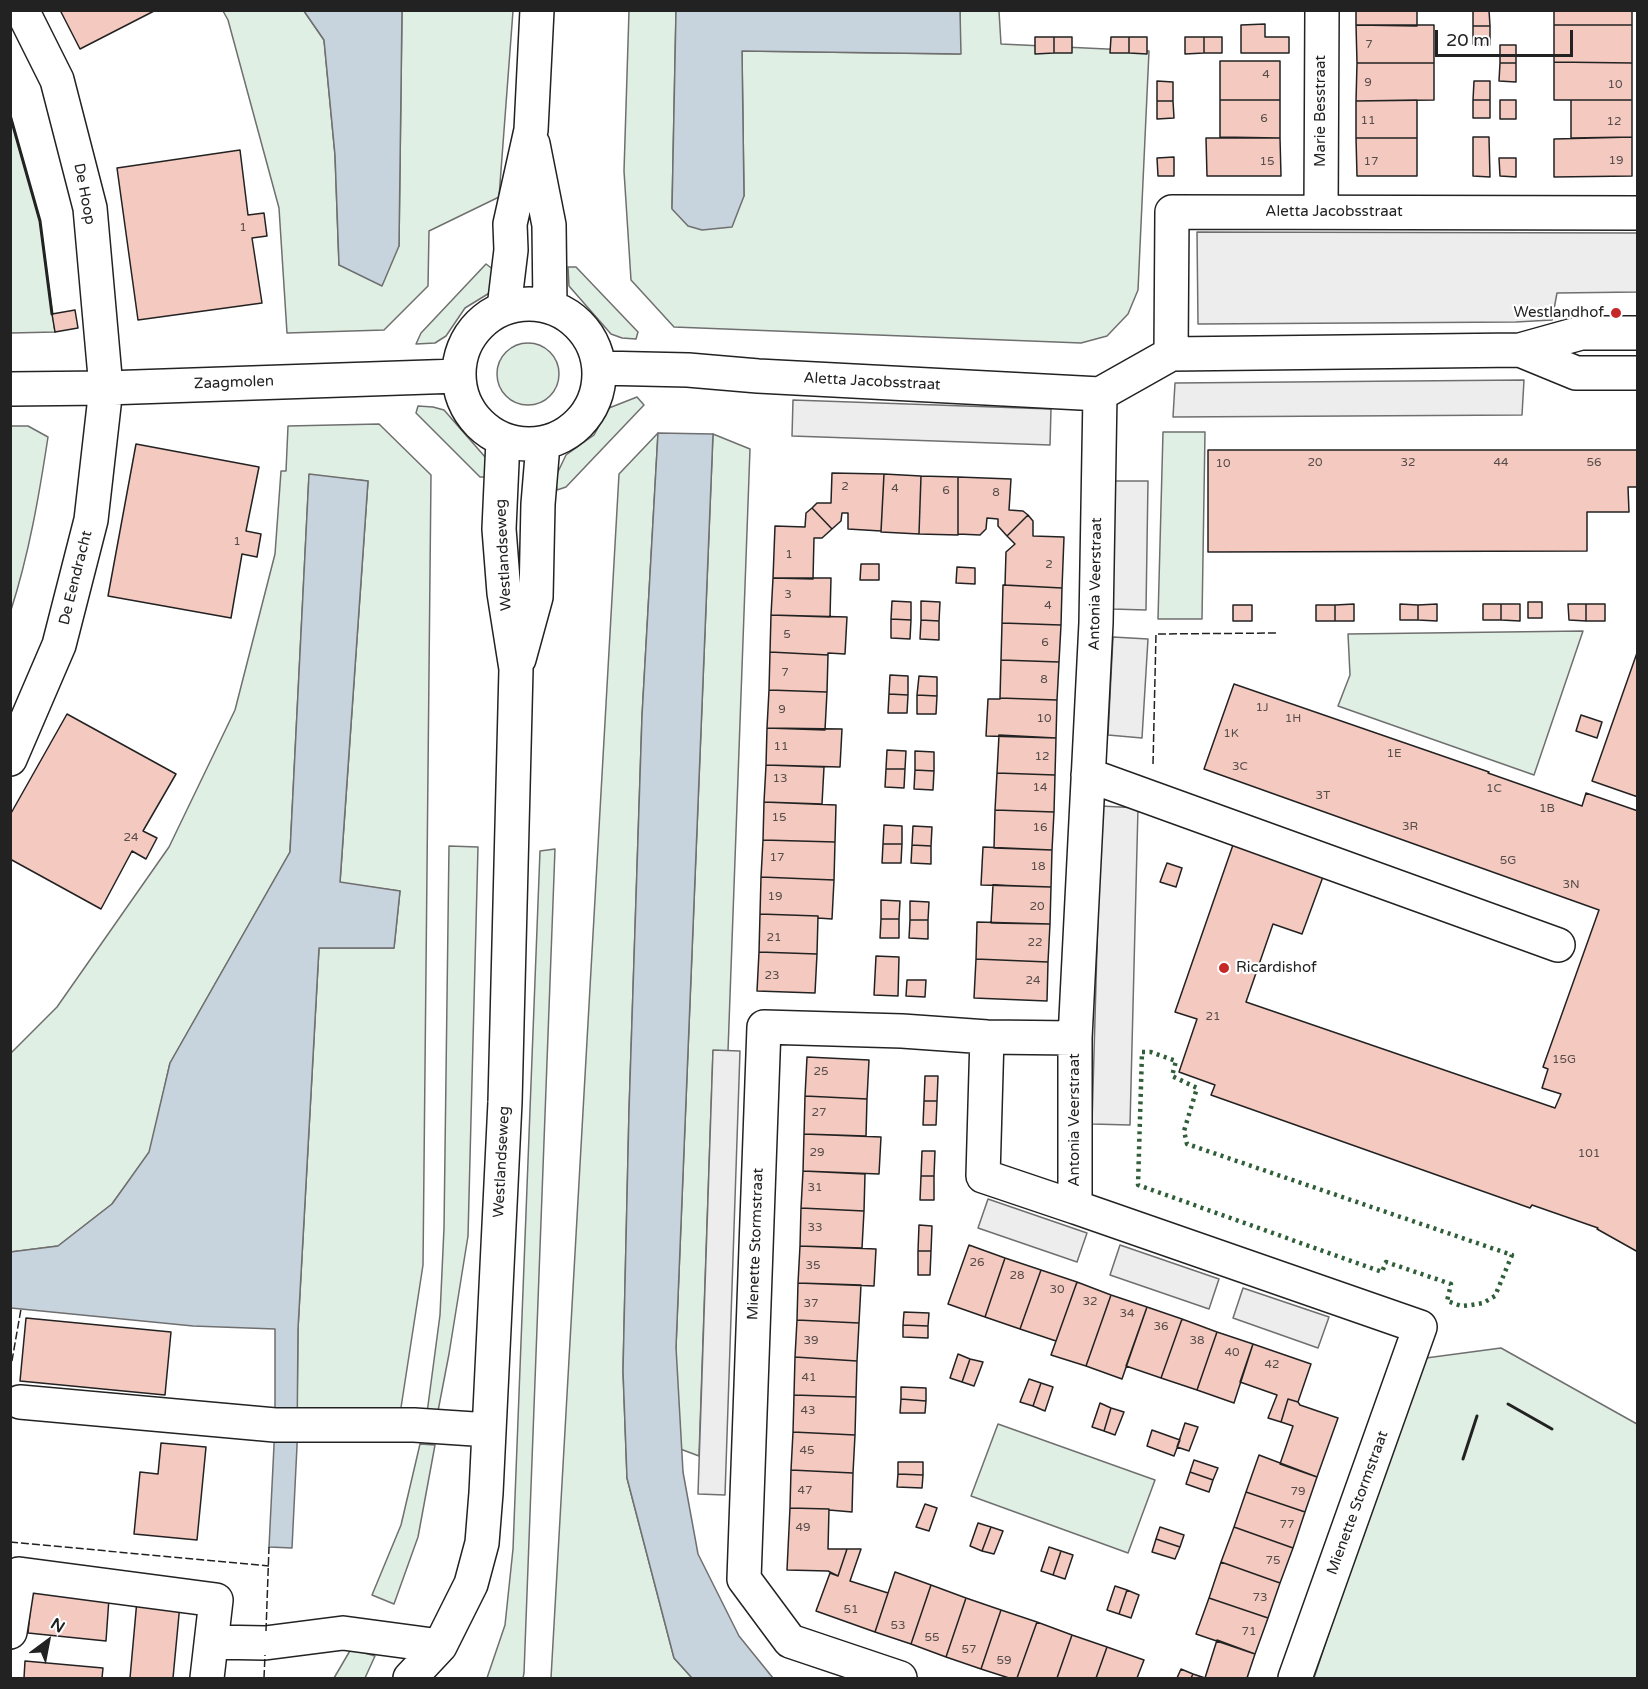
<!DOCTYPE html>
<style>
body{margin:0}
#map{position:relative;width:1648px;height:1689px;overflow:hidden;background:#fff;font-family:"Varela Round",sans-serif}
canvas{display:block}
.frame{position:absolute;inset:0;border:12px solid #222;pointer-events:none}
.north{position:absolute;left:18px;top:1611px;width:60px;height:60px;-webkit-text-stroke:4px #fff;paint-order:stroke;rotate:32deg;font-size:16px;font-weight:700;line-height:24px;text-align:center;color:#222}
.north::after{content:'';display:block;margin:auto;width:21px;height:27px;background:#222;clip-path:polygon(50% 0,100% 100%,50% 72%,0 100%)}
.scale{position:absolute;left:1435px;top:30px;width:138px;height:27px;box-sizing:border-box;border:3px solid #222;border-top:0;padding-left:8px;font-size:18px;line-height:21px;white-space:nowrap;color:#222;-webkit-text-stroke:4px #fff;paint-order:stroke}
</style>
<div id="map">
<canvas width="1648" height="1689"></canvas>
<div class="frame"></div>
<div class="north">N</div>
<div class="scale">20 m</div>
</div>
<script>
const ctx = document.querySelector('canvas').getContext('2d');
ctx.lineJoin = 'round';
function fillPath(path, color) { ctx.fillStyle = color; ctx.fill(path, 'evenodd'); }
function trace(path, color, width, dash) { ctx.strokeStyle = color; ctx.lineWidth = width; ctx.lineCap = dash ? 'butt' : 'round'; ctx.setLineDash(dash || []); ctx.stroke(path); }
function drawText(font, color, halo, rows, align = 'center') {
  ctx.font = font + ' "Varela Round",sans-serif'; ctx.lineWidth = 4.5; ctx.setLineDash([]); ctx.textBaseline = 'middle'; ctx.strokeStyle = halo; ctx.fillStyle = color; for (const [text, x, y, turn = 0] of rows) {
    ctx.save(); ctx.translate(x, y); ctx.rotate((+turn || 0) * Math.PI / 180); ctx.textAlign = isNaN(turn) ? turn : align; if (halo) ctx.strokeText(text, 0, 0); ctx.fillText(text, 0, 0); ctx.restore();
  }
}
const green = new Path2D(`
 M960,10l39,1 2,33 148,7 -11,239 -10,24 -21,22 -26,7 -407,-16 -43,-47 -7,-109 5,-160h47l-4,197 72,-12 -2,-145 218,3z
 M223,11h81l20,29 11,115 4,110 60,-19 3,-235h111l-14,186 -70,34 -1,55 -44,44 -97,3 -8,-125 -51,-188z
 M10,115l30,106 15,111 -44,1z
 M486,264l8,6 -3,22 -26,16 -19,28 -11,7 -19,1 5,-11z
 M568,267h8l62,65 -2,7 -14,-1 -11,-4 -42,-48z
 M497 374a31 31 0 1 1 62 0a31 31 0 1 1-62 0Z
 M637,397l7,8 -78,82 -9,3 -2,-12 11,-23 28,-20 15,-27z
 M418,406l15,1 11,3 42,48 2,19h-8l-64,-64z
 M379,424l52,51 -8,790 -23,149 -103,-2 1,-83 21,-381h75l6,-57 -60,-8 28,-402 -59,-6 -19,377 -120,211 -20,89 -38,52 -54,42 -47,6v-199l46,-46 112,-160 66,-137 40,-156 6,-83h5l2,-45z
 M11,426h17l20,11c-9,59 -19,117 -37,173z
 M1163,432h42l-3,187h-44z
 M658,433l-16,283 -13,395 -6,260 4,107 47,180 18,20h-141l68,-1204z
 M713,434l37,15 -22,602h-15l-14,405 -24,-9 1,-100z
 M1583,631l-49,144 -196,-69 12,-31 -2,-41z
 M449,846l29,1 -10,389 -19,118 -11,57 -11,2 13,-98 4,-87z
 M555,849l-31,824 -1,5h-36l18,-53 8,-76 27,-698z
 M1501,1348l136,76v254h-323l81,-243 31,-77z
 M998,1424l157,56 -27,73 -157,-57z
 M420,1444l15,1 -17,92 -24,67 -22,-9 29,-70z
 M351,1649l24,7 -10,22h-31z`);
const parking = new Path2D(`
 M1197,232l440,1v59l-80,1 -5,27 -36,2 -318,2z
 M1524,380l-2,35 -349,2 2,-34z
 M793,400l258,9 -1,36 -258,-9z
 M1115,481h33l-2,129 -34,-1z
 M1113,637l35,2 -6,99 -34,-3z
 M1101,806l37,2 -8,317 -38,-1z
 M713,1050l27,1 -15,444 -27,-1z
 M988,1199l99,34 -10,29 -99,-34z
 M1120,1245l99,34 -10,30 -99,-34z
 M1243,1288l86,29 -11,31 -85,-30z`);
const water = new Path2D(`
 M304,11h98l-3,235 -17,40 -43,-21 -4,-110 -11,-115z
 M676,11h284l1,43 -219,-3 2,145 -12,31 -30,3 -14,-4 -16,-17z
 M658,433l55,1 -37,913 7,125 15,82 41,82 34,42h-81l-18,-20 -47,-180 -4,-107 6,-260 13,-395z
 M309,474l59,7 -28,401 60,9 -6,57h-75l-21,381 -1,117 -5,102 -23,-1 6,-122v-96l-82,-3 -182,-18 -1,-56 48,-6 54,-42 37,-52 21,-89 120,-211z`);
const building = new Path2D(`
 M60,10h96l-76,39z
 M1356,10h61v16l-61,-1z
 M1473,10h16l1,16h-17z
 M1554,10h78v15h-78z
 M1265,24v13h24v16h-48v-28z
 M1356,25h78v38h-77z
 M1554,25h78v38l-78,-1z
 M1473,26h17v19l-17,-1z
 M1035,37h19v16l-19,1z
 M1054,37h18v16h-18z
 M1111,37h18v16h-19z
 M1129,37h18v17l-18,-1z
 M1185,37h19v16l-19,1z
 M1204,37h18v16h-18z
 M1500,45h16v18h-16z
 M1220,61h60v39h-60z
 M1554,62l78,1v37h-78z
 M1357,63h77v37l-78,1z
 M1500,63h16v19l-17,-1z
 M1157,81l16,1v19h-16z
 M1474,81h16v19h-17z
 M1220,100h60v38l-60,-1z
 M1417,100v38h-61v-37z
 M1473,100h17v18h-17z
 M1500,100h16v19h-16z
 M1571,100h61v37l-61,1z
 M1157,101h16l1,17 -17,1z
 M1473,137h16l1,40 -17,-1z
 M1632,137v39l-78,1v-38z
 M1206,138h74l1,38h-74z
 M1356,138h61v38h-60z
 M240,150l8,65 16,-2 3,23 -15,2 10,65 -124,17 -21,-152z
 M1174,157v19h-16l-1,-18z
 M1499,158h17v19l-16,-1z
 M75,310l3,18 -23,4 -3,-18z
 M136,444l123,23 -13,64 15,3 -4,23 -15,-3 -11,64 -123,-22z
 M1208,450h430v37h-10l1,25h-42v39l-379,1z
 M832,473l52,1 -3,57 -33,-2v-16h-6l-1,8 -9,8 -20,-21 5,-5h14z
 M884,474l37,2 -2,58 -38,-2z
 M921,476l37,1v58l-39,-1z
 M958,477l53,2 -2,31 14,1 5,4 -21,21 -9,-10v-7l-11,-1 -1,11 -6,6 -22,-1z
 M812,508l20,21 -10,9h-8l-1,41 -40,-1 2,-52 30,1 1,-14z
 M1028,515l5,6v15l31,1 -2,51 -57,-3 1,-33 9,-8 -8,-8z
 M861,564h18v16h-19z
 M957,567l18,1v16l-19,-1z
 M773,578h58l-1,39 -59,-2z
 M1003,585l59,3 -1,37 -59,-2z
 M892,601l19,1v18l-20,-1z
 M921,601l19,1 -1,19 -18,-1z
 M1528,602h14v16h-14z
 M1354,604v17h-19v-16z
 M1400,604l18,1v15h-18z
 M1437,604v17l-19,-1v-15z
 M1483,604h18v16h-18z
 M1501,604h19v17l-19,-1z
 M1568,604h18v17l-17,-1z
 M1586,604h19v17h-19z
 M1233,605h19v16h-19z
 M1316,605h19v16h-19z
 M771,615l76,2 -2,37 -17,-1v2l-58,-3z
 M891,619l20,1 -1,19 -19,-1z
 M921,620l18,1v19l-19,-1z
 M1002,623l59,2 -2,37 -58,-2z
 M1638,650v147l-46,-16z
 M770,652l58,3 -1,37 -58,-2z
 M1001,660l58,2 -2,38 -57,-2z
 M890,675l18,1v19l-19,-1z
 M919,676l18,1v19l-20,-1z
 M1234,684l255,88 -1,1 94,33 4,-13 52,18v441l-41,-23 1,-1 -66,-23 -2,3 -319,-113 4,-10 -36,-13 18,-53 -22,-7 59,-170 90,32 -22,60 -29,-10 -27,78 309,106 6,-14 -19,-6 6,-19 -5,-2 56,-157 -395,-141z
 M769,690l58,2 -2,38 -58,-2z
 M889,694l19,1 -1,18h-19z
 M917,695l20,1 -1,18h-19z
 M1000,698l57,2 -1,38 -70,-2 2,-37h12z
 M67,714l109,60 -33,57 14,7 -11,21 -14,-8 -31,58 -91,-50v-44z
 M1581,715l21,7 -5,16 -21,-7z
 M767,728l75,1 -2,38 -74,-2z
 M999,735l57,3 -1,37 -58,-2z
 M887,750l19,1 -1,18h-19z
 M915,751l19,1v19l-19,-1z
 M766,765l58,2 -2,37 -58,-2z
 M886,769h19l-1,19 -19,-1z
 M915,770l19,1 -1,19 -19,-1z
 M997,773l58,2 -1,37 -59,-2z
 M764,802l72,3 -1,37 -72,-2z
 M995,810l59,2 -2,38 -58,-2z
 M884,825l18,1v18h-19z
 M913,826l19,1 -1,19 -19,-1z
 M763,840l72,2 -1,38 -73,-3z
 M883,844h19l-1,19h-19z
 M912,845l19,1v18l-20,-1z
 M983,847l69,3 -1,37 -70,-2z
 M1167,863l15,5 -6,19 -16,-5z
 M761,877l73,3 -2,39 -14,-1v-2l-58,-2z
 M993,885l58,2 -1,37 -59,-1z
 M881,900l19,1 -1,18h-18z
 M910,901l19,1 -1,18h-18z
 M760,914l58,2 -1,38 -58,-2z
 M881,919h18v19h-19z
 M910,920h18v19l-19,-1z
 M977,922l73,2 -2,38 -72,-3z
 M759,952l58,2 -2,39 -58,-2z
 M876,956l23,1 -1,39 -24,-1z
 M976,959l72,3 -1,39 -73,-3z
 M907,980h19l-1,17 -19,-1z
 M807,1057l62,3 -2,39 -62,-3z
 M925,1076h13l-1,25h-13z
 M805,1096l62,3 -1,37 -62,-2z
 M924,1101h13l-1,24h-13z
 M804,1134l77,3 -2,37 -76,-3z
 M922,1151h13l-1,25h-13z
 M803,1171l62,3 -1,37 -63,-3z
 M921,1176h13v24h-14z
 M801,1208l63,3 -2,37 -62,-2z
 M919,1225l13,1 -1,25h-13z
 M969,1245l36,13 -20,59 -37,-13z
 M800,1246l76,3 -2,37 -76,-3z
 M918,1251h13l-1,24h-12z
 M1005,1258l36,12 -21,59 -35,-12z
 M1041,1270l36,12 -21,59 -36,-12z
 M1077,1282l34,13 -25,71 -35,-11z
 M798,1283l63,2 -2,38 -62,-3z
 M1111,1295l36,12 -25,72 -36,-13z
 M1147,1307l35,12 -21,59 -35,-12z
 M904,1312l25,1 -1,13 -25,-1z
 M26,1318l145,14 -6,63 -145,-14z
 M1182,1319l35,13 -20,58 -36,-12z
 M797,1320l62,3 -2,38 -62,-4z
 M903,1325l25,1v12l-25,-1z
 M1217,1332l36,12 -19,59 -37,-13z
 M1253,1344l58,20 -13,38 -10,-3 -7,23 -13,-4 9,-23 -37,-13z
 M958,1354l12,5 -8,23 -12,-4z
 M795,1357l62,4 -1,36 -62,-2z
 M970,1359l13,3 -9,24 -12,-4z
 M1029,1379l12,4 -8,23 -13,-4z
 M1041,1383l12,4 -8,24 -12,-5z
 M901,1387l25,1v13l-25,-2z
 M794,1395l62,2 -1,38 -62,-3z
 M901,1399l25,2 -1,12h-25z
 M1288,1399l10,3 2,3 38,13 -21,59 -37,-13 13,-38 -12,-4z
 M1100,1403l11,5 -7,23 -12,-4z
 M1111,1408l13,4 -9,23 -11,-4z
 M1185,1423l13,4 -9,24 -12,-4z
 M1152,1430l28,10 -6,16 -27,-10z
 M793,1432l62,3 -2,38 -62,-3z
 M161,1443l45,4 -9,93 -63,-6 6,-62 18,2z
 M1259,1455l58,22 -12,35 -59,-20z
 M1194,1460l24,8 -5,12 -23,-8z
 M898,1462h25v13l-25,-1z
 M791,1470l62,3 -1,39 -23,-2v-1l-39,-1z
 M1190,1472l23,8 -4,12 -23,-8z
 M898,1474l25,1 -1,13 -25,-1z
 M1246,1492l59,20 -12,36 -59,-21z
 M925,1504l12,4 -8,23 -13,-4z
 M790,1508l39,1 -1,40h19l-9,27 -10,-5 -41,-1z
 M978,1523l13,4 -9,24 -12,-5z
 M991,1527l12,4 -9,23 -12,-3z
 M1160,1527l24,8 -4,12 -24,-8z
 M1234,1527l59,21 -13,35 -59,-21z
 M1156,1539l24,8 -5,12 -23,-7z
 M1049,1547l12,4 -8,24 -12,-4z
 M847,1549h14l-11,32 38,12 -13,39 -59,-21 14,-38 8,3z
 M1061,1551l12,4 -8,24 -12,-4z
 M1221,1562l59,21 -12,35 -59,-20z
 M895,1572l36,13 -20,59 -36,-12z
 M931,1585l35,13 -20,59 -35,-13z
 M1115,1586l12,4 -8,24 -12,-4z
 M32,1590l77,8 -3,43 -78,-8z
 M1127,1590l12,5 -8,23 -12,-4z
 M966,1598l35,12 -20,59 -35,-12z
 M1209,1598l59,20 -13,36 -59,-20z
 M137,1600l43,4 -7,74h-43z
 M1001,1610l36,12 -20,56h-8l-28,-9z
 M1037,1622l35,13 -15,43h-40z
 M1072,1635l35,12 -11,31h-39z
 M1217,1640l38,14 -8,24h-56l2,-4 12,4z
 M1107,1647l37,13 -7,18h-41z
 M25,1661l78,7 -1,10h-78z
 M1181,1669l12,5 -2,4h-14z`);
const minor = new Path2D(`
 M533,144l16,81 1,82
 M1321,212l1,-202
 M459 374a70 70 0 1 1 140 0a70 70 0 1 1-140 0Z
 M504,308l7,-58 -1,-26 21,-94 6,-120
 M1520,350l56,23h62
 M1171,354l1,-142 466,1
 M599,368l89,2 70,6 342,18 71,-40 349,-4 61,-17h57
 M10,389l96,-1 352,-12
 M1100,394l-4,229 -21,415v169l345,120 -125,351
 M519,659l17,-62 2,-93 5,-60
 M10,759l49,-114 32,-125 15,-132 -16,-180 -33,-128 -35,-70
 M1088,775l470,170
 M987,1037l-4,139 92,31
 M20,1402l255,23h139l75,5
 M10,1632l9,-58 197,26 -9,78
 M212,1642l53,1 78,-10 97,13
 M410,1678l30,-32 31,-62 11,-41 4,-50 19,-391 11,-433 -12,-76 -5,-64 4,-89
 M900,1678l-110,-37 -46,-62 20,-552 138,4 85,6 88,1`);
const hedge = new Path2D(`
 M1142,1052h9l25,9 -4,15 25,12 -13,43 3,13 325,111 -17,41 -12,7 -12,2 -10,1 -14,-5 4,-17 -65,-22 -4,10 -244,-87z`);
const fence = new Path2D(`
 M1153,764l3,-130 122,-1
 M10,1372l11,-63
 M10,1542l259,24
 M266,1631l3,-84
 M264,1678l1,-23`);
const wall = new Path2D(`
 M10,115l30,106 12,93
 M1508,1404l44,25
 M1463,1459l14,-43`);
const markers = [
 [1616,313,6,"#c62828"],
 [1224,968,6,"#c62828"]
];
const numberNames = [
 ["7",1369,45],
 ["4",1266,75],
 ["9",1368,83],
 ["10",1615,85],
 ["6",1264,119],
 ["11",1368,121],
 ["12",1614,122],
 ["19",1616,161],
 ["15",1267,162],
 ["17",1371,162],
 ["1",243,228],
 ["20",1315,463],
 ["32",1408,463],
 ["44",1501,463],
 ["56",1594,463],
 ["10",1223,464],
 ["2",845,487],
 ["4",895,489],
 ["6",946,491],
 ["8",996,493],
 ["1",237,542],
 ["1",789,555],
 ["2",1049,565],
 ["3",788,595],
 ["4",1048,606],
 ["5",787,635],
 ["6",1045,643],
 ["7",785,673],
 ["8",1044,680],
 ["1J",1262,708],
 ["9",782,710],
 ["10",1044,719],
 ["1H",1293,719],
 ["1K",1231,734],
 ["11",781,747],
 ["1E",1394,754],
 ["12",1042,757],
 ["3C",1240,767],
 ["13",780,779],
 ["14",1040,788],
 ["1C",1494,789],
 ["3T",1323,796],
 ["1B",1547,809],
 ["15",779,818],
 ["3R",1410,827],
 ["16",1040,828],
 ["24",131,838],
 ["17",777,858],
 ["5G",1508,861],
 ["18",1038,867],
 ["3N",1571,885],
 ["19",775,897],
 ["20",1037,907],
 ["21",774,938],
 ["22",1035,943],
 ["23",772,976],
 ["24",1033,981],
 ["21",1213,1017],
 ["15G",1564,1060],
 ["25",821,1072],
 ["27",819,1113],
 ["29",817,1153],
 ["101",1589,1154],
 ["31",815,1188],
 ["33",815,1228],
 ["26",977,1263],
 ["35",813,1266],
 ["28",1017,1276],
 ["30",1057,1290],
 ["32",1090,1302],
 ["37",811,1304],
 ["34",1127,1314],
 ["36",1161,1327],
 ["39",811,1341],
 ["38",1197,1341],
 ["40",1232,1353],
 ["42",1272,1365],
 ["41",809,1378],
 ["43",808,1411],
 ["45",807,1451],
 ["47",805,1491],
 ["79",1298,1492],
 ["77",1287,1525],
 ["49",803,1528],
 ["75",1273,1561],
 ["73",1260,1598],
 ["51",851,1610],
 ["53",898,1626],
 ["71",1249,1632],
 ["55",932,1638],
 ["57",969,1650],
 ["59",1004,1661]
];
const streetNames = [
 ["Marie Besstraat",1321,111,-90],
 ["De Hoop",84,194,79],
 ["Aletta Jacobsstraat",1334,212],
 ["Aletta Jacobsstraat",872,382,3],
 ["Zaagmolen",234,383,-2],
 ["Westlandseweg",504,555,-93],
 ["De Eendracht",76,578,-76],
 ["Antonia Veerstraat",1096,584,-89],
 ["Antonia Veerstraat",1075,1120,-90],
 ["Westlandseweg",502,1162,-87],
 ["Mienette Stormstraat",756,1244,-88],
 ["Mienette Stormstraat",1358,1503,-70]
];
const poiNames = [
 ["Westlandhof",1604,313],
 ["Ricardishof",1236,968,"left"]
];
fillPath(green, '#e0efe3');
trace(green, '#6f6f6f', 1.5);
fillPath(parking, '#ededed');
trace(parking, '#6f6f6f', 1.5);
fillPath(water, '#c7d3dd');
trace(water, '#6f6f6f', 1.5);
fillPath(building, '#f3c9c0');
trace(building, '#222', 1.5);
trace(minor, '#222', 36);
trace(minor, '#fff', 33);
trace(hedge, '#2f5e38', 4.5, [3, 4.5]);
trace(fence, '#222', 1.5, [8, 3]);
trace(wall, '#222', 3);
for (const [x, y, r, color] of markers) { const dot = new Path2D(); dot.arc(x, y, r, 0, 2 * Math.PI); ctx.fillStyle = color; ctx.fill(dot); trace(dot, '#fff', 2); }
drawText('12px', '#564c4a', null, numberNames);
drawText('15px', '#222', '#fff', streetNames);
drawText('15px', '#222', '#fff', poiNames, 'right');
</script>
